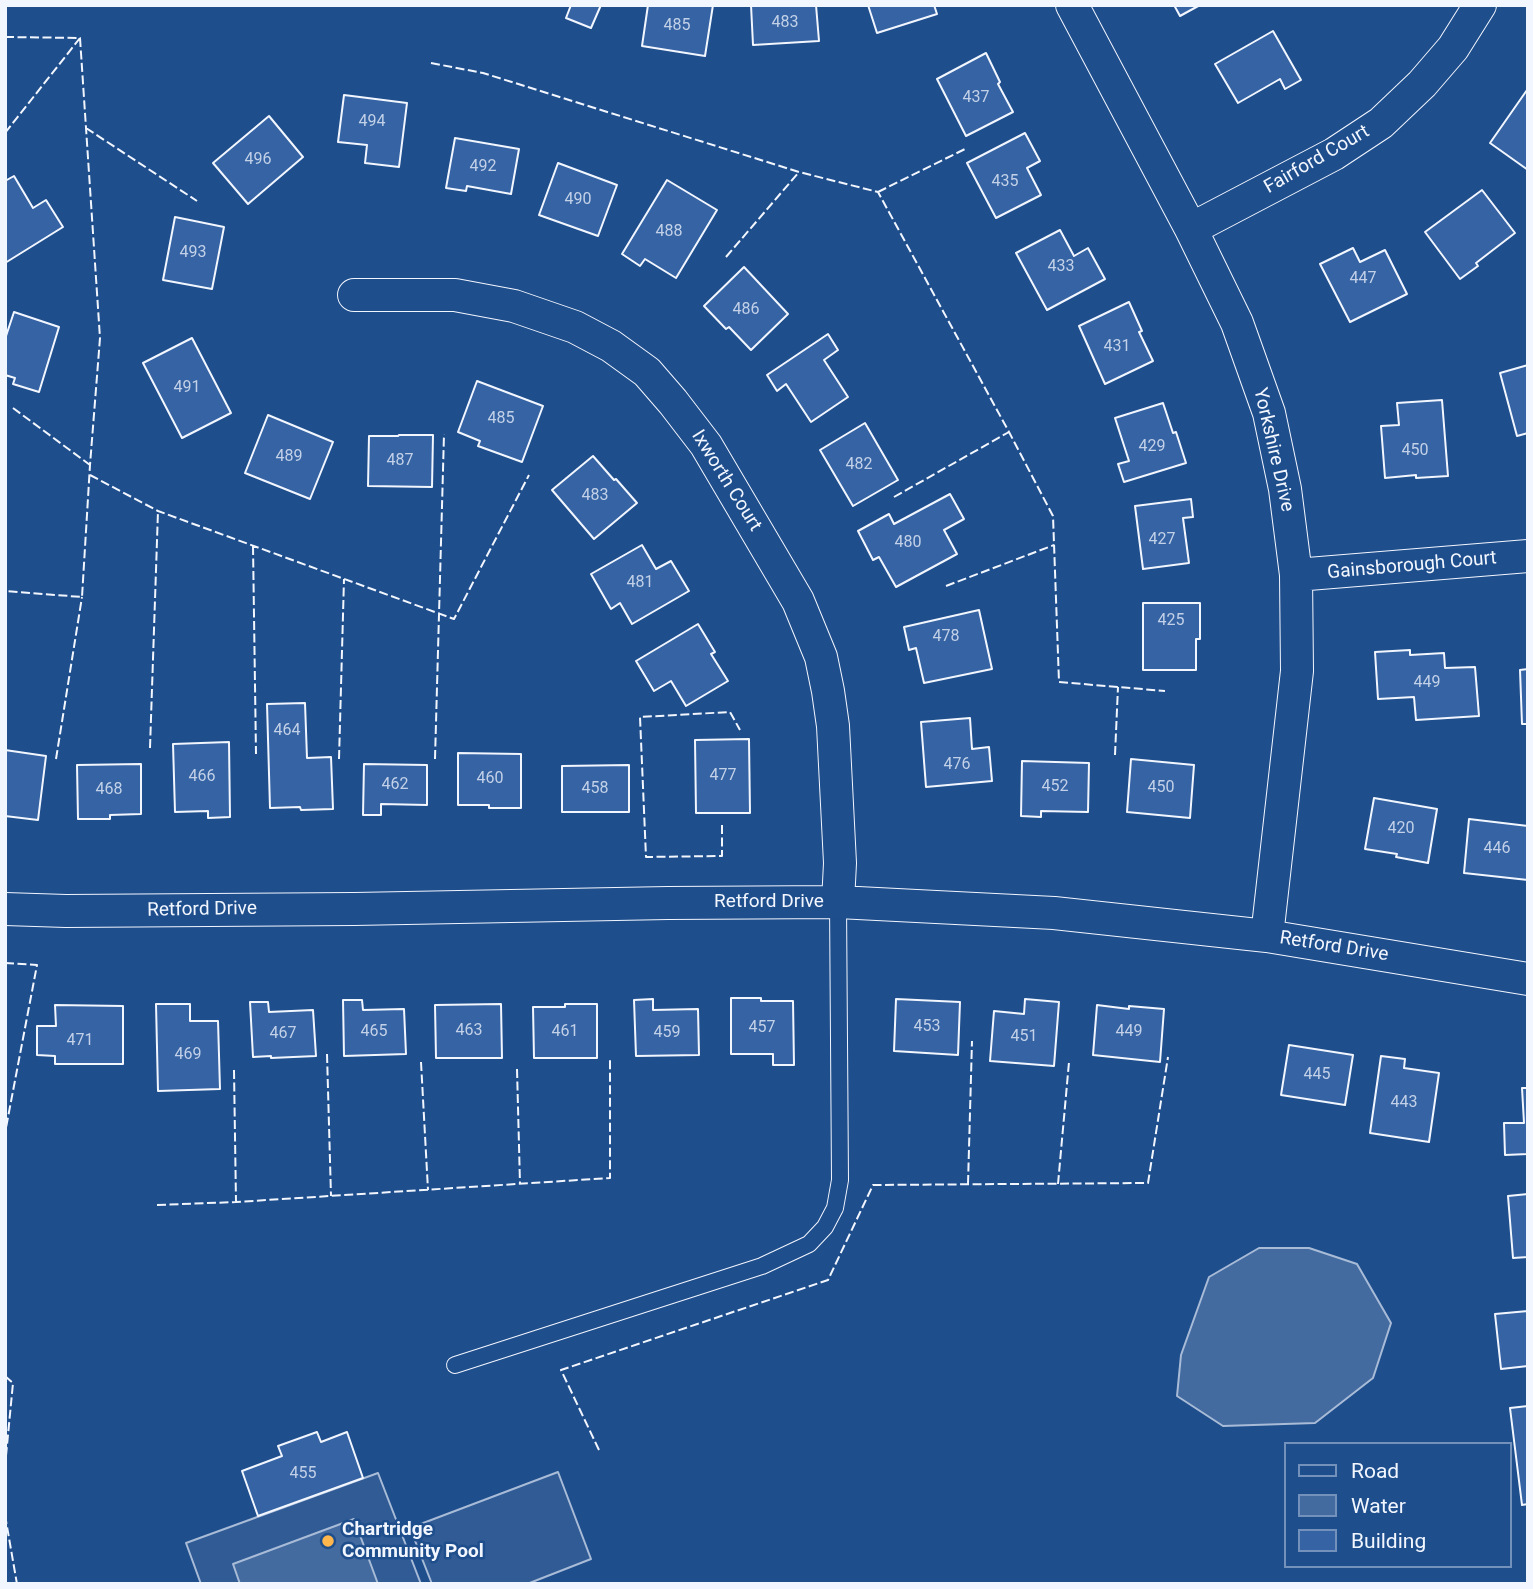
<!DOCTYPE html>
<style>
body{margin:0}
#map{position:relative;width:1533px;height:1589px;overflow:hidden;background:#1f4e8c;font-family:Roboto,sans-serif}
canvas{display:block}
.frame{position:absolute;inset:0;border:7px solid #f2f6ff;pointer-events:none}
.legend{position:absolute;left:1284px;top:1442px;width:228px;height:126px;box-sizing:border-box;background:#1f4e8c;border:2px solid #7391ba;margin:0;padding:9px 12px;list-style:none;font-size:21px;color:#f2f6ff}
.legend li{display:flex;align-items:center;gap:14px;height:35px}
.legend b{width:35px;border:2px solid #7391ba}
</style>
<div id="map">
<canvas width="1533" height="1589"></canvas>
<div class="frame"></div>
<ul class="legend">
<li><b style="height:9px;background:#1f4e8c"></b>Road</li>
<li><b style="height:19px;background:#446ba0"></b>Water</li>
<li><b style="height:19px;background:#3563a3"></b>Building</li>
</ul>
</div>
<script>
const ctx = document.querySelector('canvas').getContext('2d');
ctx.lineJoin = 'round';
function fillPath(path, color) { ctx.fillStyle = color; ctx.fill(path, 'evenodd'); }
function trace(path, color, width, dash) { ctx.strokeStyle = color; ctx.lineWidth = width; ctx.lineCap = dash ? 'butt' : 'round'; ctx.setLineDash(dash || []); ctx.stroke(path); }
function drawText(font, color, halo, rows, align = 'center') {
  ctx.font = font + ' Roboto,sans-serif'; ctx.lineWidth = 5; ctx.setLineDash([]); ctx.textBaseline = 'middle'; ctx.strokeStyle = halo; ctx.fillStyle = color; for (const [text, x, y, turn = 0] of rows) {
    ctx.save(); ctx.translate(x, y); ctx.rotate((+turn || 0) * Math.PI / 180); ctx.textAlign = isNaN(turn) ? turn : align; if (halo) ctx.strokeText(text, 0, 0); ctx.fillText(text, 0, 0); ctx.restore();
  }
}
const built = new Path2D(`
 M558,1472l33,87 -64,25h-95l-22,-56z
 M378,1473l43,111h-220l-15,-41z`);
const water = new Path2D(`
 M1259,1248h50l48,16 34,59 -18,55 -58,45 -92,3 -46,-30 4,-41 28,-78z
 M354,1519l24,65h-138l-7,-20z`);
const building = new Path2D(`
 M571,5h30l-10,23 -25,-10z
 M648,5h65l-8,51 -63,-10z
 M751,5h65l3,36 -66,4z
 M868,5h66l3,9 -60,19z
 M1174,5h26l-20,11z
 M1273,31l28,49 -16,9 -5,-10 -42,24 -23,-39z
 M986,53l14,29 -2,2 15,28 -47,24 -29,-57z
 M1527,90l1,1v79l-38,-27z
 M344,95l63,8 -8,64 -34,-4 2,-18 -29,-3z
 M269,116l34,41 -55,47 -35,-41z
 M1025,133l15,28 -13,7 14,27 -45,23 -29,-55z
 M455,138l64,11 -8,45 -44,-8 -1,5 -20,-3z
 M558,163l59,22 -19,51 -59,-21z
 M14,176l19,32 13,-8 17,27 -58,36v-82z
 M667,180l50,30 -41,68 -31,-19 -5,7 -18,-12z
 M1482,190l33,43 -39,30 2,3 -18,13 -35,-47z
 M175,217l49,10 -12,62 -49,-9z
 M1060,230l14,26 14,-8 17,31 -58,31 -31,-57z
 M1353,248l7,14 25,-12 22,44 -57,28 -30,-58z
 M744,267l44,47 -37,36 -22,-23 -3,2 -22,-23z
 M1129,302l13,29 -3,1 14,29 -48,23 -26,-58z
 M14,312l45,15 -20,65 -26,-8 2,-6 -10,-3v-36z
 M828,334l10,16 -14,10 24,37 -37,25 -25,-38 -9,7 -10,-16z
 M192,338l39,75 -49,25 -39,-75z
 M1528,365v68l-11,3 -17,-63z
 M477,381l66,25 -21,56 -44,-16 2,-5 -22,-9z
 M1442,400l6,76 -32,2v-3l-31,3 -4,-52 18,-1 -2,-22z
 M1163,403l10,30 3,-1 10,31 -62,19 -6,-18 11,-3 -14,-43z
 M268,415l65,27 -23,57 -65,-26z
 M865,423l33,57 -45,26 -33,-56z
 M399,435h34l-1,52 -64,-1 1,-50h29z
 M593,456l21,24 2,-1 21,24 -43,36 -42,-49z
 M950,494l14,25 -20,11 13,24 -61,33 -17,-30 -6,3 -15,-29 31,-17 5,10z
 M1191,499l2,18 -10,1 6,45 -46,6 -8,-63z
 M642,545l14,24 15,-8 18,30 -57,33 -12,-21 -9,6 -20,-35z
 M1143,603h57v36h-4v31h-53z
 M979,610l13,59 -68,14 -8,-35 -7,2 -5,-23z
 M698,624l17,28 -4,2 17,27 -42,25 -15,-25 -17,10 -18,-30z
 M1410,650v5l34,-2 1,15 30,-1 4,49 -63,4 -2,-23 -36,2 -3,-47z
 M1528,669v55h-6l-2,-54z
 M305,703l2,55 24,-1 2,52 -32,1 -1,-3 -30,1 -3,-104z
 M970,718l2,31 17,-2 3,34 -66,6 -5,-65z
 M749,739l1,74h-54l-1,-73z
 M229,742l1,75 -22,1v-7l-33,1 -2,-68z
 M5,750l41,6 -8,64 -33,-4z
 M458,753l63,1v54h-32v-3h-31z
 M1131,759l63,6 -4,53 -63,-6z
 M1022,761l67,2 -1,49 -47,-1v6l-20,-1z
 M141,764v50l-31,1v4h-32l-1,-54z
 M364,764l63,1v40l-46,-1v11h-18z
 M629,765v47h-67v-46z
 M1374,798l63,11 -9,54 -32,-6 1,-3 -32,-5z
 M1469,819l59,7v54l-64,-7z
 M731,998h30v3h32l1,64h-21v-11h-42z
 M653,999v11l45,-1 1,46 -63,1 -2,-56z
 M896,999l64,3 -2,53 -64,-4z
 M1025,999l34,3 -5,64 -64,-5 4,-50 30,3z
 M343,1000h19l1,10 41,-1 2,45 -62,2z
 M250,1002h18l1,10 44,-2 3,46 -45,2v-2l-18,1z
 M156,1004h34v17h28l2,68 -62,2z
 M501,1004l1,54h-66l-1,-53z
 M565,1004h32v54h-63l-1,-51h32z
 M55,1005l68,1v58h-68v-8l-18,-1v-29h19z
 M1097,1005l32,4v-3l35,3 -4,53 -67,-7z
 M1289,1045l64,10 -8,50 -64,-10z
 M1381,1056l24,3 -1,9 35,5 -10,69 -59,-9z
 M1522,1088h6v66l-23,1 -1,-32h20z
 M1528,1194v63l-15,1 -5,-62z
 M1528,1311v55l-27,3 -6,-55z
 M1528,1406v98l-6,1 -12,-97z
 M317,1432l4,10 26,-10 16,46 -105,38 -16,-45 40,-15 -4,-10z`);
const lane = new Path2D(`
 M455,1365l307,-99 47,-22 16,-17 10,-19 5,-28 -2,-278`);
const street = new Path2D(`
 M1072,5l119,224 46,94 32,90 16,76 11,86 1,96 -30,265
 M1191,229l143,-75 47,-31 41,-39 31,-36 27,-43
 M354,295h101l59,11 61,21 36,19 36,26 26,30 33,43 92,156 23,56 7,34 5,35 7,137 -2,39
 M1296,575l232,-19
 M5,909l61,2 288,-2 314,-6 170,-1 216,11 213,23 261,43`);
const fence = new Path2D(`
 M5,37l75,1 20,300 -10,127 -8,132 -77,-6
 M431,63l52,10 316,99 79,20 131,240 44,84 6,166 106,9
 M86,128l111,73
 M5,133l75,-95
 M878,192l87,-43
 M726,257l73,-85
 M13,408l77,57
 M90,475l68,36 296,108 75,-144
 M894,497l115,-65
 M253,546l3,208
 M946,586l108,-41
 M150,748l8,-237
 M1115,755l3,-68
 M56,759l26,-162
 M339,759l5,-180
 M435,759l9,-325
 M722,825v31l-76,1 -6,-140 90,-5 10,18
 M5,963l32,2 -32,168
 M327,1054l4,142
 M421,1062l7,128
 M517,1069l3,115
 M234,1070l2,132
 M968,1184l4,-143
 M1058,1184l11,-122
 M157,1205l79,-3 374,-24v-120
 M5,1376l8,7 -8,83
 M599,1450l-38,-80 267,-90 45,-95 275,-2 20,-126
 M5,1515l12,69`);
const markers = [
 [328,1541,7,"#ffb74d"]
];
const numberNames = [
 ["483",785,23],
 ["485",677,26],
 ["437",976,98],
 ["494",372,122],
 ["496",258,160],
 ["492",483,167],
 ["435",1005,182],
 ["490",578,200],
 ["488",669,232],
 ["493",193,253],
 ["433",1061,267],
 ["447",1363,279],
 ["486",746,310],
 ["431",1117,347],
 ["491",187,388],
 ["485",501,419],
 ["429",1152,447],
 ["450",1415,451],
 ["489",289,457],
 ["487",400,461],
 ["482",859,465],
 ["483",595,496],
 ["427",1162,540],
 ["480",908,543],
 ["481",640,583],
 ["425",1171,621],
 ["478",946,637],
 ["449",1427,683],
 ["464",287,731],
 ["476",957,765],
 ["477",723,776],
 ["466",202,777],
 ["460",490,779],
 ["462",395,785],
 ["452",1055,787],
 ["450",1161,788],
 ["458",595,789],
 ["468",109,790],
 ["420",1401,829],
 ["446",1497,849],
 ["453",927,1027],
 ["457",762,1028],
 ["463",469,1031],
 ["465",374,1032],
 ["461",565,1032],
 ["449",1129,1032],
 ["459",667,1033],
 ["467",283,1034],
 ["451",1024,1037],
 ["471",80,1041],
 ["469",188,1055],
 ["445",1317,1075],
 ["443",1404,1103],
 ["455",303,1474]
];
const streetNames = [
 ["Fairford Court",1317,160,-30],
 ["Yorkshire Drive",1273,450,77],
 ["Ixworth Court",726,481,58],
 ["Gainsborough Court",1412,566,-5],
 ["Retford Drive",769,902],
 ["Retford Drive",202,910,-1],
 ["Retford Drive",1334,947,9]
];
const poiNames = [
 ["Chartridge",342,1530],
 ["Community Pool",342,1552]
];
fillPath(built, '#305b95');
trace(built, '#a8bbd7', 2);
fillPath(water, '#446ba0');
trace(water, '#a8bbd7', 2);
fillPath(building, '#3563a3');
trace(building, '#f2f6ff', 2);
trace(lane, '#f2f6ff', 18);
trace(street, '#f2f6ff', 34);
trace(lane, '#1f4e8c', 16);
trace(street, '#1f4e8c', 32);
trace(fence, '#f2f6ff', 2, [9, 3.5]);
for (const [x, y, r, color] of markers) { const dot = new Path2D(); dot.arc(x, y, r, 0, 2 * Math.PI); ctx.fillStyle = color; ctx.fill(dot); trace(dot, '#1f4e8c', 2.5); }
drawText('16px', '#c3d1e8', null, numberNames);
drawText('19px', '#f2f6ff', '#1f4e8c', streetNames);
drawText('bold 19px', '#f2f6ff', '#1f4e8c', poiNames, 'left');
</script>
